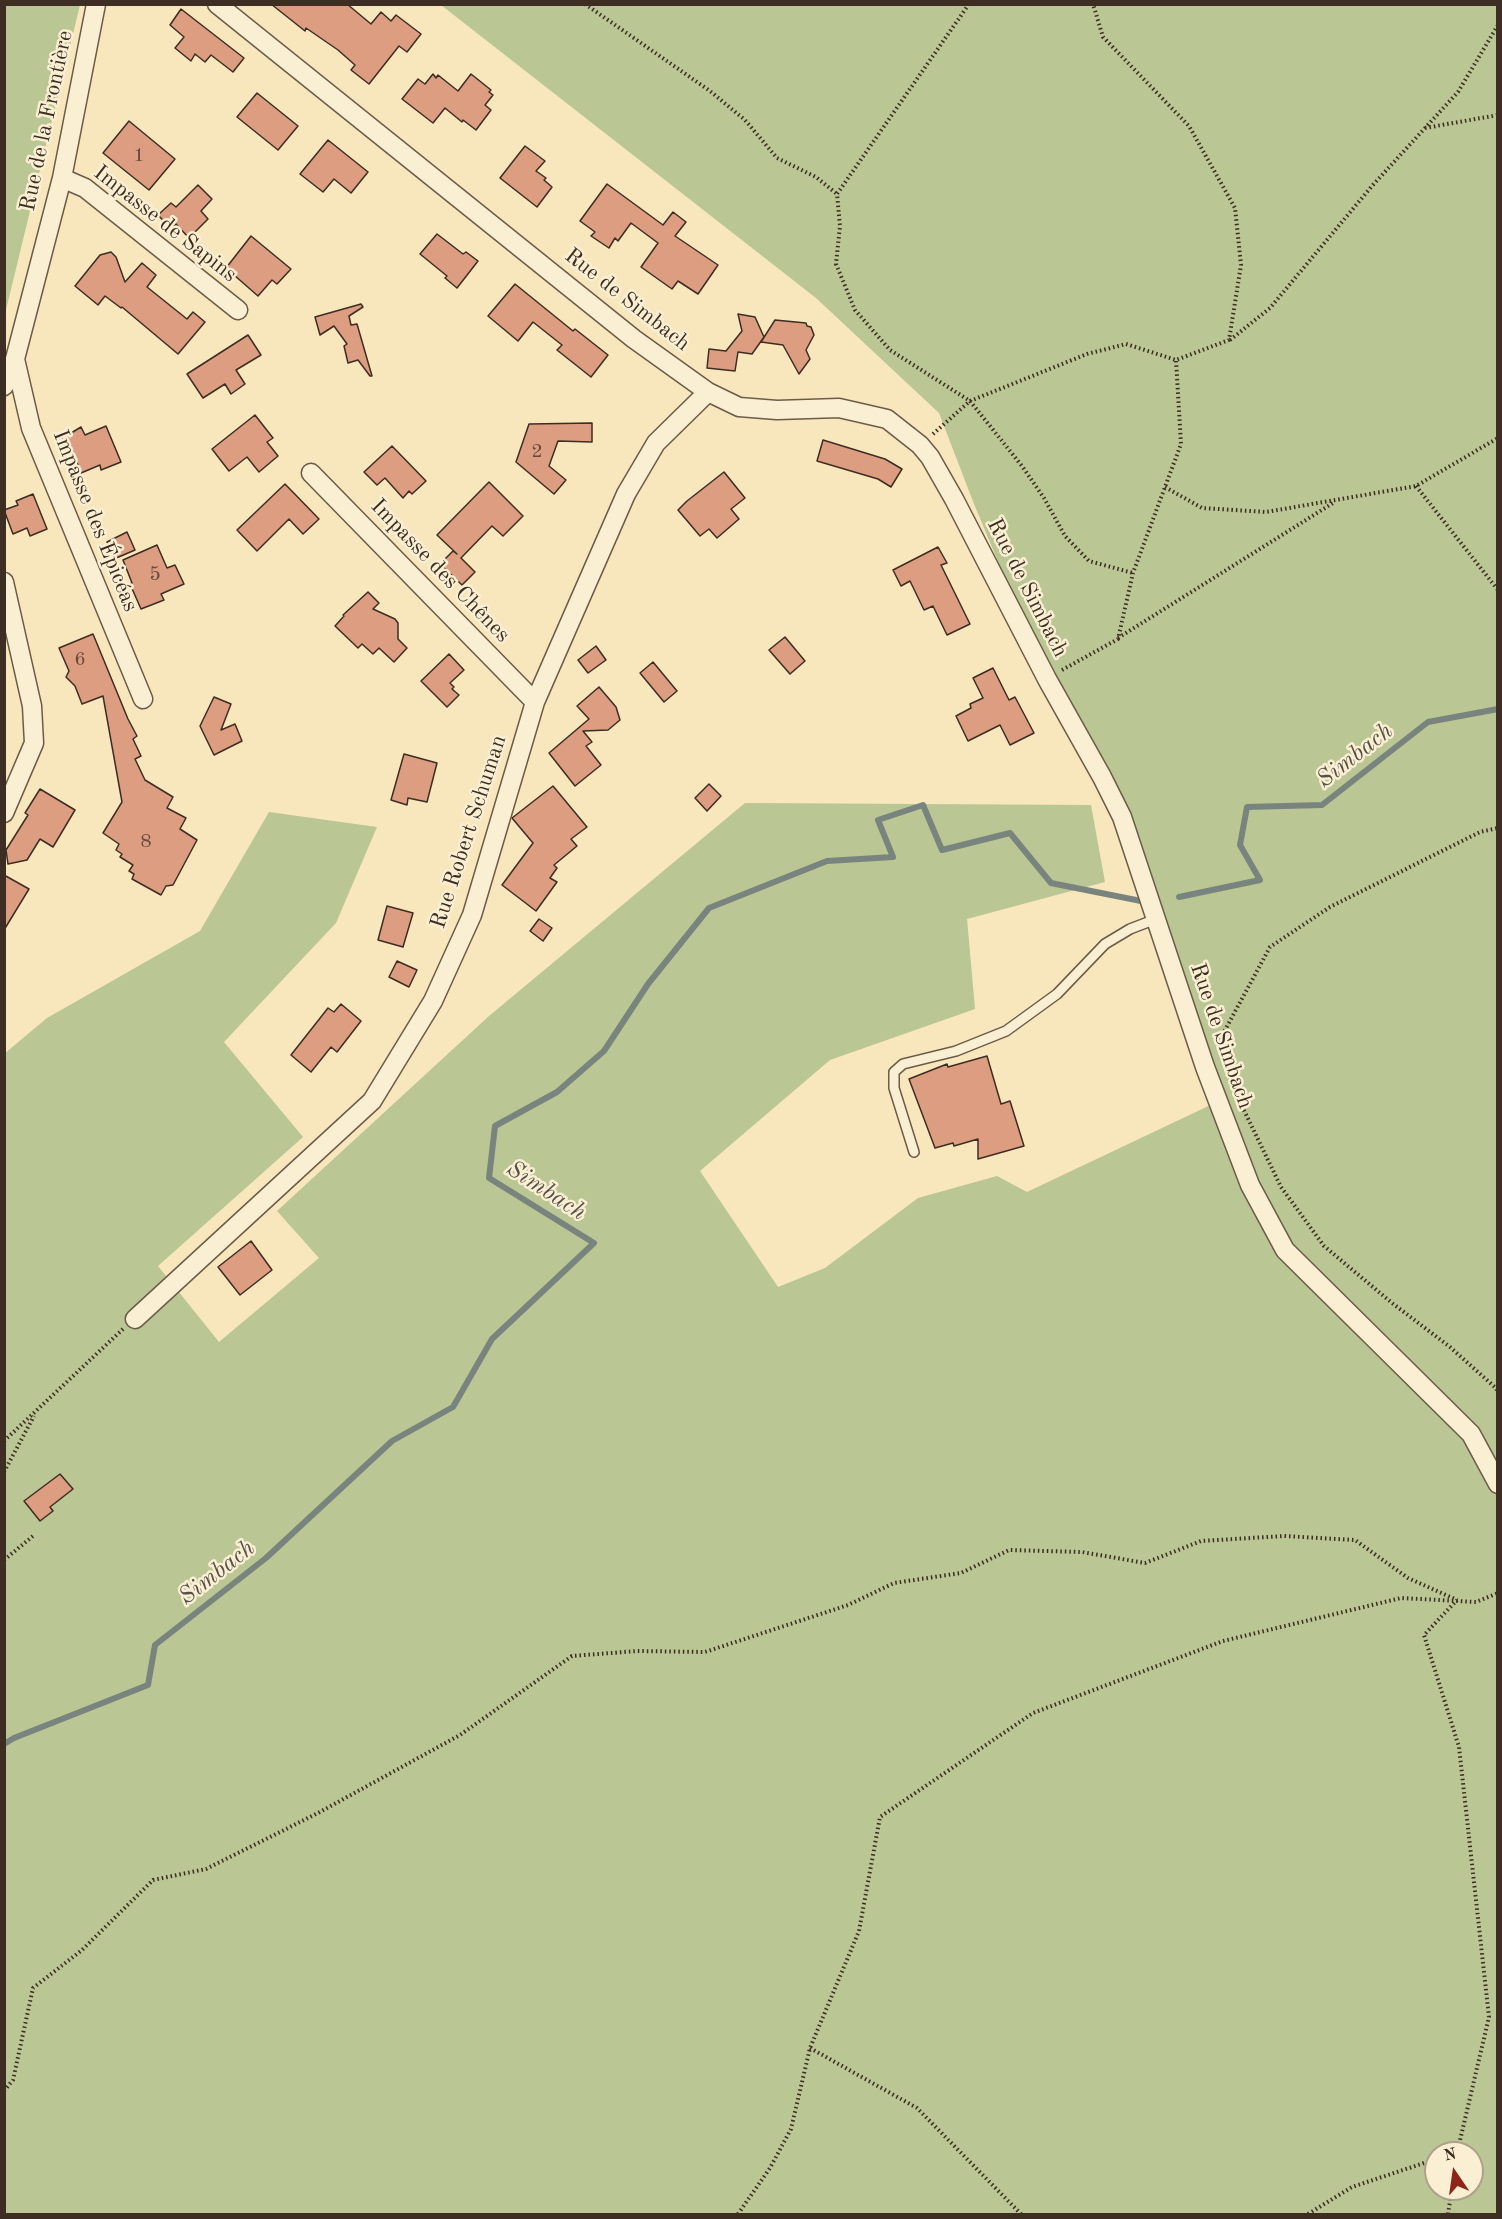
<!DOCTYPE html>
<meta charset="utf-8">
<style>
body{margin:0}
#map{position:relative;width:1502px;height:2219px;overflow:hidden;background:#f8e6bc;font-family:"Old Standard TT",serif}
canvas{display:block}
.frame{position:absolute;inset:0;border:6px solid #3d2d22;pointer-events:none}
.north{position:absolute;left:1424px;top:2141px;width:60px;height:60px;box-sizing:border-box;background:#faefd3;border:2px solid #aea18c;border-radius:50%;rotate:347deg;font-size:16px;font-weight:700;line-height:24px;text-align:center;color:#3d2d22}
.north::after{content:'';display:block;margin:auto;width:21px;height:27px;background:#8f2418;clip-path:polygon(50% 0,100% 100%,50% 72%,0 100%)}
</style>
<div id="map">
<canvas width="1502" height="2219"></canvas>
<div class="frame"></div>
<div class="north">N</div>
</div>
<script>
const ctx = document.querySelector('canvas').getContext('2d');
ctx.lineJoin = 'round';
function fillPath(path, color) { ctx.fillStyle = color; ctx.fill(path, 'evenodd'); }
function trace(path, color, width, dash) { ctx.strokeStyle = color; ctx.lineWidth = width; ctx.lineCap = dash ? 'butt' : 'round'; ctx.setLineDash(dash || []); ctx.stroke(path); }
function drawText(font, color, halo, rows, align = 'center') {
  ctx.font = font + ' "Old Standard TT",serif'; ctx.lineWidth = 5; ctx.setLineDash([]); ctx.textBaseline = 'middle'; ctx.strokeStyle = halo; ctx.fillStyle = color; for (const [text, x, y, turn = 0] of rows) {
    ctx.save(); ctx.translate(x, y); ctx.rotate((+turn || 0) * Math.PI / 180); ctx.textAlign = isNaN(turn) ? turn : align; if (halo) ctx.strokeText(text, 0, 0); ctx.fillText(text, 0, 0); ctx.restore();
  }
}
const green = new Path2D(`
 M5,4l75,1 -75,309 -1,-309z
 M441,5h1056v2209h-1492l-1,-1160 43,-36 153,-87 69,-119 108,15 -41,96 -112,119 79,95 -145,129 61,76 100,-84 -42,-47 212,-195 256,-213 346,2 14,77 -138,37 8,90 -145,51 -130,111 78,116 47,-19 93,-70 79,-22 30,16 192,-91 -63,-200 -109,-222 -73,-175 -35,-91 -123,-115zM1436,2153h36v36h-36z`);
const stream = new Path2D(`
 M1179,897l81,-17 -20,-35 7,-38 75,-2 106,-83 70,-13
 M4,1744l10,-6 134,-53 7,-40 111,-87 126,-117 61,-34 39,-68 102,-96 -105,-65 6,-52 62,-34 47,-41 44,-67 61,-76 118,-47 66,-4 -15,-37 45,-15 19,45 68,-17 41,50 90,18`);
const building = new Path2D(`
 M271,4h76l24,20 10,-12 10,9 5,-6 25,19 -14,18 -8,-6 -30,38 -18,-14 4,-5 -17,-15 -32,-22 -1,3z
 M181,9l63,49 -11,14 -22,-17 -6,7 -10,-8 -4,7 -16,-13 9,-11 -14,-12z
 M433,74l3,4 2,-3 20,16 13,-17 20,16 -2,2 4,3 -8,10 6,5 -15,20 -13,-10 -1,2 -17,-14 -12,15 -31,-24 16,-20 7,5z
 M257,93l41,33 -20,24 -41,-33z
 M129,121l46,38 -26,31 -46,-37z
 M328,140l40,32 -17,21 -17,-14 -11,13 -23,-18z
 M525,146l20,15 -9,10 10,7 -2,2 8,7 -15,20 -37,-29z
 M607,184l56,41 10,-13 13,10 -11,14 43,29 -20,29 -20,-13 -6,8 -31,-22 17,-24 -27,-20 -13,18 -3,-3 -6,10 -18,-12 4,-4 -15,-11z
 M198,185l14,14 -11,12 7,8 -19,19 -13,-14 -5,5 -13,-14 13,-12 5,4z
 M437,234l26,20 3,-2 12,9 -21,27 -12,-10 2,-2 -27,-22z
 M251,236l40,33 -14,15 -5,-4 -14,16 -32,-28z
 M111,252l5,5 9,25 17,-19 14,12 -9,12 40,32 6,-7 12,10 -27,32 -56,-47 -1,1 -16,-12 -7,9 -23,-19 25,-31z
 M515,284l58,47 2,-2 33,26 -17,22 -34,-27 5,-5 -29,-23 -15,19 -30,-25z
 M361,304l2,3 -14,9 2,9 6,-1 15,52h-2l-12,-16 -10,3 -4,-17 3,-2 -13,-18 -14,9 -5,-18z
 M738,314l17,3 9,20 -12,17 -14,-2 -3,19 -28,-3 2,-19 17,2 16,-20z
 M775,320l31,3 1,3 4,1 3,8 -8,15 4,9 -11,15 -16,-29 -22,-3z
 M248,335l13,20 -25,15 9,14 -14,10 -6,-10 -22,14 -16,-24z
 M255,415l18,23 -6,4 11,14 -19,16 -12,-15 -18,14 -17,-22z
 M592,423v19l-34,-1 -9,25 17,14 -12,14 -38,-32 13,-38z
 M106,426l15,36 -20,8 -1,-5 -19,8 -8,-21 -4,1 -6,-15 18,-11 4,8z
 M823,440l62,19 17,10 -11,18 -13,-8 -61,-18z
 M392,446l34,35 -14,13 -3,-3 -6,7 -18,-20 -8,7 -13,-13z
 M724,472l21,26 -14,11 8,10 -22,19 -8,-9 -9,7 -22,-26 9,-9z
 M489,482l34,34 -20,20 -11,-10 -31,32 14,14 -13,13 -22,-21 13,-13 4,3 -20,-19z
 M285,484l34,35 -16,15 -14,-15 -32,32 -20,-21z
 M33,494l14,35 -17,7 -3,-8 -14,6 -9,-24 14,-5 -2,-4z
 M127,532l8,18 -21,9 -7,-17z
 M157,545l10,23 8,-3 9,19 -23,10 3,6 -23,9 -11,-25 2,-1 -9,-23z
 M938,547l9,16 -6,2 29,59 -23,11 -14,-29 -9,4 -14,-29 -9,5 -8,-16z
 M368,592l11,11 -6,6 22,10 3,4v16l9,9 -13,14 -15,-14 -6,6 -11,-10 -4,4 -23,-22 9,-10 -1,-1z
 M93,634l35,85 9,17 -4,3 8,17 -6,3 10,21 28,17 -6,11 19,10 -6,11 17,11 -24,45 -7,1 -5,9 -29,-16 2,-5 -5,-3 4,-6 -13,-8 2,-3 -6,-4 3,-6 -16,-11 19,-31 -19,-106 -21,8 -7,-18 -9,-9 3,-6 -10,-23z
 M785,637l20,24 -15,13 -21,-24z
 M596,646l10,14 -18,13 -10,-13z
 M449,654l15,16 -14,13 4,4 -2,2 7,6 -12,12 -26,-26z
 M653,662l24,29 -13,11 -24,-29z
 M993,668l16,32 6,-3 19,36 -24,12 -10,-20 -32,16 -12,-25 15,-8 -1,-4 13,-6 -10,-20z
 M599,687l17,20 4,13 -12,10 -25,1 9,11 -6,4 15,19 -26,21 -26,-33 40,-34 -12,-13z
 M214,697l17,7 -10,26 14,-6 7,17 -28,14 -14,-29z
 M404,754l33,9 -10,39 -19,-4 -1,7 -16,-5z
 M709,784l12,12 -14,15 -12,-13z
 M553,786l34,41 -16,12 6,7 -23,19 3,3 -7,10 7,4 -21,29 -34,-26 31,-42 -21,-25z
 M40,789l35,21 -22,37 -13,-8 -13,21 -19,4 -2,-14 22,-35 -3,-2z
 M4,875l25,14 -25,41z
 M387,906l26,7 -10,34 -25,-7z
 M539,919l13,9 -9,13 -13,-10z
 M397,961l20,9 -8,17 -20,-10z
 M341,1004l20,17 -24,31 -6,-5 -20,25 -20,-17 37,-47 6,4z
 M987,1056l14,48 9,-3 14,45 -46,13v-20l-24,7 -1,-3 -18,5 -26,-69 38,-15 1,3z
 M251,1241l21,29 -32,25 -22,-28z
 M60,1474l13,15 -23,18 3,4 -13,10 -16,-20z`);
const path = new Path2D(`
 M585,4l125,87 35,29 32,38 39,19 21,17
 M969,4l-132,190 3,32 -4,38 19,46 35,40 80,51 52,65 22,32 21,38 24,25 44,12
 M1425,128l73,-13
 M1230,340l40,-32 102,-122 86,-94 40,-67
 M933,434l37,-33 117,-47 39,-10 50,16 53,-20 12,-75 -6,-57 -46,-82 -86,-89 -10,-33
 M1416,486l82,104
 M1165,487l37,21 64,4 150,-26 82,-48
 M1118,638l215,-135
 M1062,670l56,-31 15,-66 48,-129 -5,-84
 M1218,1043l52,-96 60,-40 150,-75 18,-4
 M1240,1102l41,85 43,59 68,57 58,44 46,41 2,5
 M4,1441l119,-112
 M4,1472l30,-56
 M4,1560l29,-24
 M810,2048l107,60 104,106
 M4,2091l9,-11 20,-92 49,-38 71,-70 53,-11 112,-56 142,-78 112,-79 65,-5 68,1 143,-47 46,-22 67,-10 48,-23 73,2 63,11 56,-22 83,-5 71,4 53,38 49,22
 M1457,2153l32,-136 -30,-270 -35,-112 33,-35
 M738,2214l32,-46 21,-39 19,-81 49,-117 21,-114 153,-104 190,-72 178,-43 75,4 22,-9
 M1308,2214l44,-27 84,-28
 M1448,2214l4,-25`);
const lane = new Path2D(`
 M914,1152l-20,-64v-16l9,-8 53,-13 50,-20 51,-37 48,-50 25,-15 26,-10`);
const street = new Path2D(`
 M217,4l417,335 74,53 31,15 38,3 62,-2 48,11 33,26 10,12 24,42 93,180 55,98 20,40 83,250 45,118 35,65 186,184 27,50
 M62,178l23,10 153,122
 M15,359l16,69 112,271
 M4,386l11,-27 47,-181 34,-174
 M311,473l224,229
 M4,582l28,124 2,37 -30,70
 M135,1319l237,-218 61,-100 39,-86 63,-213 91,-208 30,-51 52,-51`);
const numberNames = [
 ["1",139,156],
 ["2",537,452],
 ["5",155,575],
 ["6",80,660],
 ["8",146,842]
];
const streetNames = [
 ["Rue de la Frontière",47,121,-78],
 ["Impasse de Sapins",165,224,38],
 ["Rue de Simbach",627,300,38],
 ["Impasse des Épicéas",95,521,68],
 ["Impasse des Chênes",440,571,46],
 ["Rue de Simbach",1027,588,63],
 ["Rue Robert Schuman",469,832,-72],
 ["Rue de Simbach",1221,1036,71]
];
const waterNames = [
 ["Simbach",1355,756,-38],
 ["Simbach",546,1191,33],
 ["Simbach",217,1573,-38]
];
fillPath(green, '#bac693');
trace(stream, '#78847d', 6);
fillPath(building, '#dd9d81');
trace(building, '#3d2d22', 1.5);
trace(lane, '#6c5b48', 12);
trace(street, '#6c5b48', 21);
trace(path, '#3d2d22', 4, [1.5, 3]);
trace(lane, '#faefd3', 9);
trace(street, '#faefd3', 18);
drawText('20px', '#65493a', null, numberNames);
drawText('22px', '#3d2d22', '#faefd3', streetNames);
drawText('italic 24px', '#565148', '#faefd3', waterNames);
</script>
